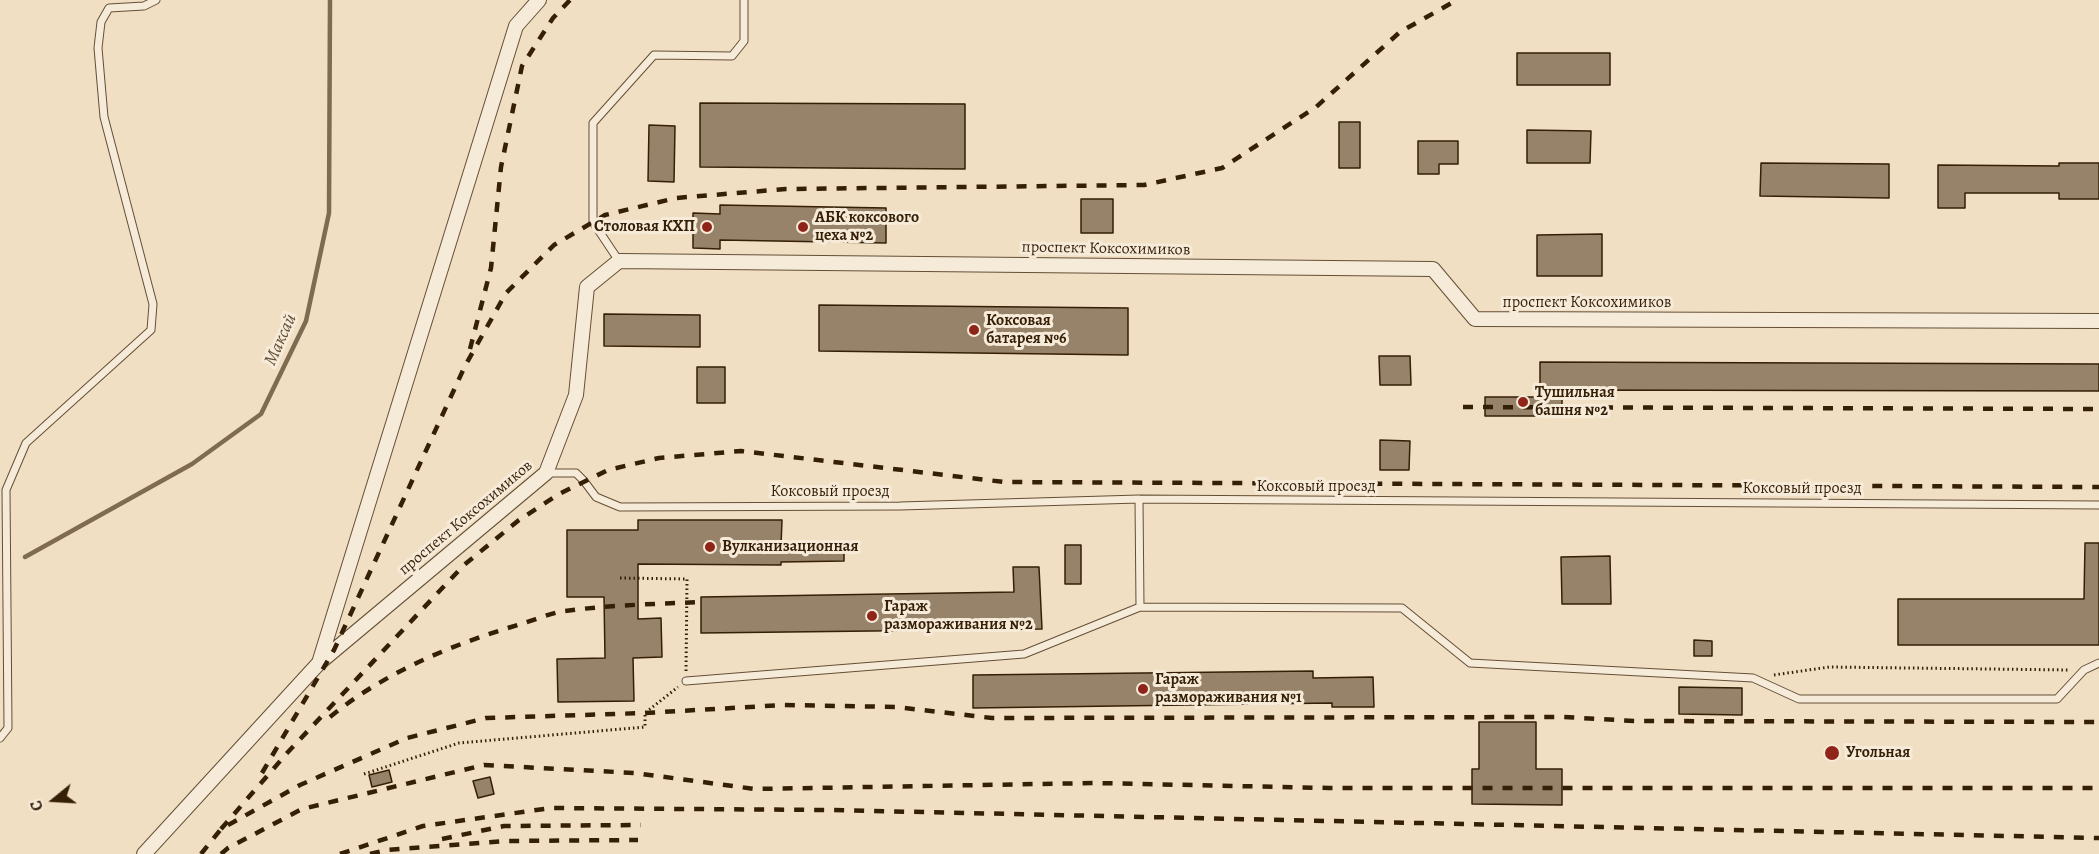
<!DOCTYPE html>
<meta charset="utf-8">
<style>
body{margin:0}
#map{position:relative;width:2099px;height:854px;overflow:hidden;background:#f1dfc3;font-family:Alegreya,serif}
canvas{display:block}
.north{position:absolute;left:24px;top:770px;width:60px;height:60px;-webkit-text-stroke:4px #f6ead8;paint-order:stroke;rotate:252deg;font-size:16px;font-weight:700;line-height:24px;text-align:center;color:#351f07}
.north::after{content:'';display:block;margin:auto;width:21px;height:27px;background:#351f07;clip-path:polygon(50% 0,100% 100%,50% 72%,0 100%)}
</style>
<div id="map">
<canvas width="2099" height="854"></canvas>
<div class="north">С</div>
</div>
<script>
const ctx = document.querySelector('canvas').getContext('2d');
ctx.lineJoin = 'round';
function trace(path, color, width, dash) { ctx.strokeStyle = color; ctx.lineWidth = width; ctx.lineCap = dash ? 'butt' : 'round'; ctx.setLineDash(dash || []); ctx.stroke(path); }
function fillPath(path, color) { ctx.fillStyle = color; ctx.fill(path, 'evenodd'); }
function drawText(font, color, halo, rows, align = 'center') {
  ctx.font = font + ' Alegreya,serif'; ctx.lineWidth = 6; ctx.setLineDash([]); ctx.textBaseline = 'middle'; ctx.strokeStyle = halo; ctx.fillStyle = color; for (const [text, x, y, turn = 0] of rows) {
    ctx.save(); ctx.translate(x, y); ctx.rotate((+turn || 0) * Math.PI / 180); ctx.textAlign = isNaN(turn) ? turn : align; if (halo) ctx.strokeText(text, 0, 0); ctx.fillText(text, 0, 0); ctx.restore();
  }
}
const stream = new Path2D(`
 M25,557l167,-93 69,-50 45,-93 23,-108 1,-213`);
const building = new Path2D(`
 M1517,53h93v32h-93z
 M700,103l265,1v65l-265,-2z
 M1339,122h21v46h-21z
 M649,125l26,1 -1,56 -26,-1z
 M1527,130l64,1 -1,32h-63z
 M1418,141h40v23h-19v10h-21z
 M1761,163l128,1v34l-129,-2z
 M2059,163h40v36h-40v-6h-94v15h-27v-43l121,1z
 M1081,199h32v34h-32z
 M720,205l166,3v35l-166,-3v9l-27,-1v-35l27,1z
 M1602,234v42h-65v-41z
 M819,305l309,3v47l-309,-4z
 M604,314l96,1v32l-96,-1z
 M1379,356h31l1,29h-31z
 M1540,362l559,2v27l-537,-1v26h-77v-19h55z
 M697,367h28v36h-28z
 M1380,440l30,1 -1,29h-29z
 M638,520h144l-1,26 63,-1v16l-63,1v3l-143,-1v55l23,-1 1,39 -29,1 1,43 -76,1 -1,-43 48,-1 -1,-61h-37v-67h71z
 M2085,543h14v102h-201v-46h186z
 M1065,545h16v39h-16z
 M1610,556l1,48h-49l-1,-47z
 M1013,567h26l3,62 -341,4v-36l313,-5z
 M1694,640l18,1v15h-18z
 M1313,671v7l60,-1 1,30h-42v-4l-359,5v-33z
 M1679,687l63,1v27l-63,-1z
 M1479,722h57v47h26v36l-90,-1v-35h7z
 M389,770l3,12 -20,5 -3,-12z
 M490,777l4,17 -16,4 -5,-17z`);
const path = new Path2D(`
 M620,578l67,1 -1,93
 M1774,675l55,-8 241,3
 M364,774l95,-31 186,-16v-14l33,-26`);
const lane = new Path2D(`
 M619,261l-26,-39v-99l61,-68 78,1 12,-15v-41
 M546,473h30l8,8 12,16 24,10 280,-1 239,-7 960,6
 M1139,499l1,108
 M686,681l338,-27 116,-47 262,1 68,55 283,15 46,21h258l27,-29 15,-7
 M0,738l8,-10 -2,-238 20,-47 125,-113 2,-26 -49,-187 -6,-69 3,-26 8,-14 35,-2 12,-6`);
const street = new Path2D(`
 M319,663l227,-190 30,-78 11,-108 32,-26 814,8 42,50 624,2
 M144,854l175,-191 197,-637 23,-26`);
const rail = new Path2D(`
 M470,349l21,-81 10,-101 21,-101 31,-48 17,-18
 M1463,407l636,2
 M330,717c55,-45 123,-73 191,-93 14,-4 29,-11 44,-13 44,-6 91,-7 136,-9
 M262,773l72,-123 131,-284 41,-73 48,-48 51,-30 71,-17 110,-9 358,-4 78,-17 94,-61 84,-75 57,-32
 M221,829l67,-77 176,-187 55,-45 40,-26 49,-24 51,-12 82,-7 263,31 1095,5
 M442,839l62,-13 137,-1
 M201,854l20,-25 79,-44 107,-47 79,-20 159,-5 139,-8 112,2 96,11 572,-1 70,4 465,1
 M221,854l7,-6 74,-39 182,-44 151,8 120,16 341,-6 233,5h770
 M340,854l83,-28 128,-18 279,2 1269,28
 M370,854l16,-4 120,-9 132,-1`);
const markers = [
 [707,227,6,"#8f2418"],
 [803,227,6,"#8f2418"],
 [974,330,6,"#8f2418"],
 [1523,402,6,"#8f2418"],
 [710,547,6,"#8f2418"],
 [872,616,6,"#8f2418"],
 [1143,689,6,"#8f2418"],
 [1832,753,8,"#8f2418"]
];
const poiNames = [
 ["АБК коксового",815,218],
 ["цеха №2",815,236],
 ["Столовая КХП",695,227,"right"],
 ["Коксовая",986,321],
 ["батарея №6",986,339],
 ["Тушильная",1535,393],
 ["башня №2",1535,411],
 ["Вулканизационная",722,547],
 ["Гараж",884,607],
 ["размораживания №2",884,625],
 ["Гараж",1155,680],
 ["размораживания №1",1155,698],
 ["Угольная",1846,753]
];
const streetNames = [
 ["проспект Коксохимиков",1106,249,1],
 ["проспект Коксохимиков",1587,303],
 ["Коксовый проезд",1316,487],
 ["Коксовый проезд",1802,489],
 ["Коксовый проезд",830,492],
 ["проспект Коксохимиков",466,518,-40]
];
const waterNames = [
 ["Максай",281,340,-66]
];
trace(stream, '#7f6b51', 4.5);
fillPath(building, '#978369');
trace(building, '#351f07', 1.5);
trace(lane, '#644f36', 9);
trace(street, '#644f36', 16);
trace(path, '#351f07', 3, [1.5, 3]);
trace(lane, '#f6ead8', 7);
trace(street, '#f6ead8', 14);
trace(rail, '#351f07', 4.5, [10, 10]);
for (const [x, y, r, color] of markers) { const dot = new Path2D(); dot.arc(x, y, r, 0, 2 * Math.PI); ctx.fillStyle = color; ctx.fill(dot); trace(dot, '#f6ead8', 2); }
drawText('bold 16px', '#351f07', '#f6ead8', poiNames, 'left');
drawText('16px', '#351f07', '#f6ead8', streetNames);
drawText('italic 18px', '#604b32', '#f6ead8', waterNames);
</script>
